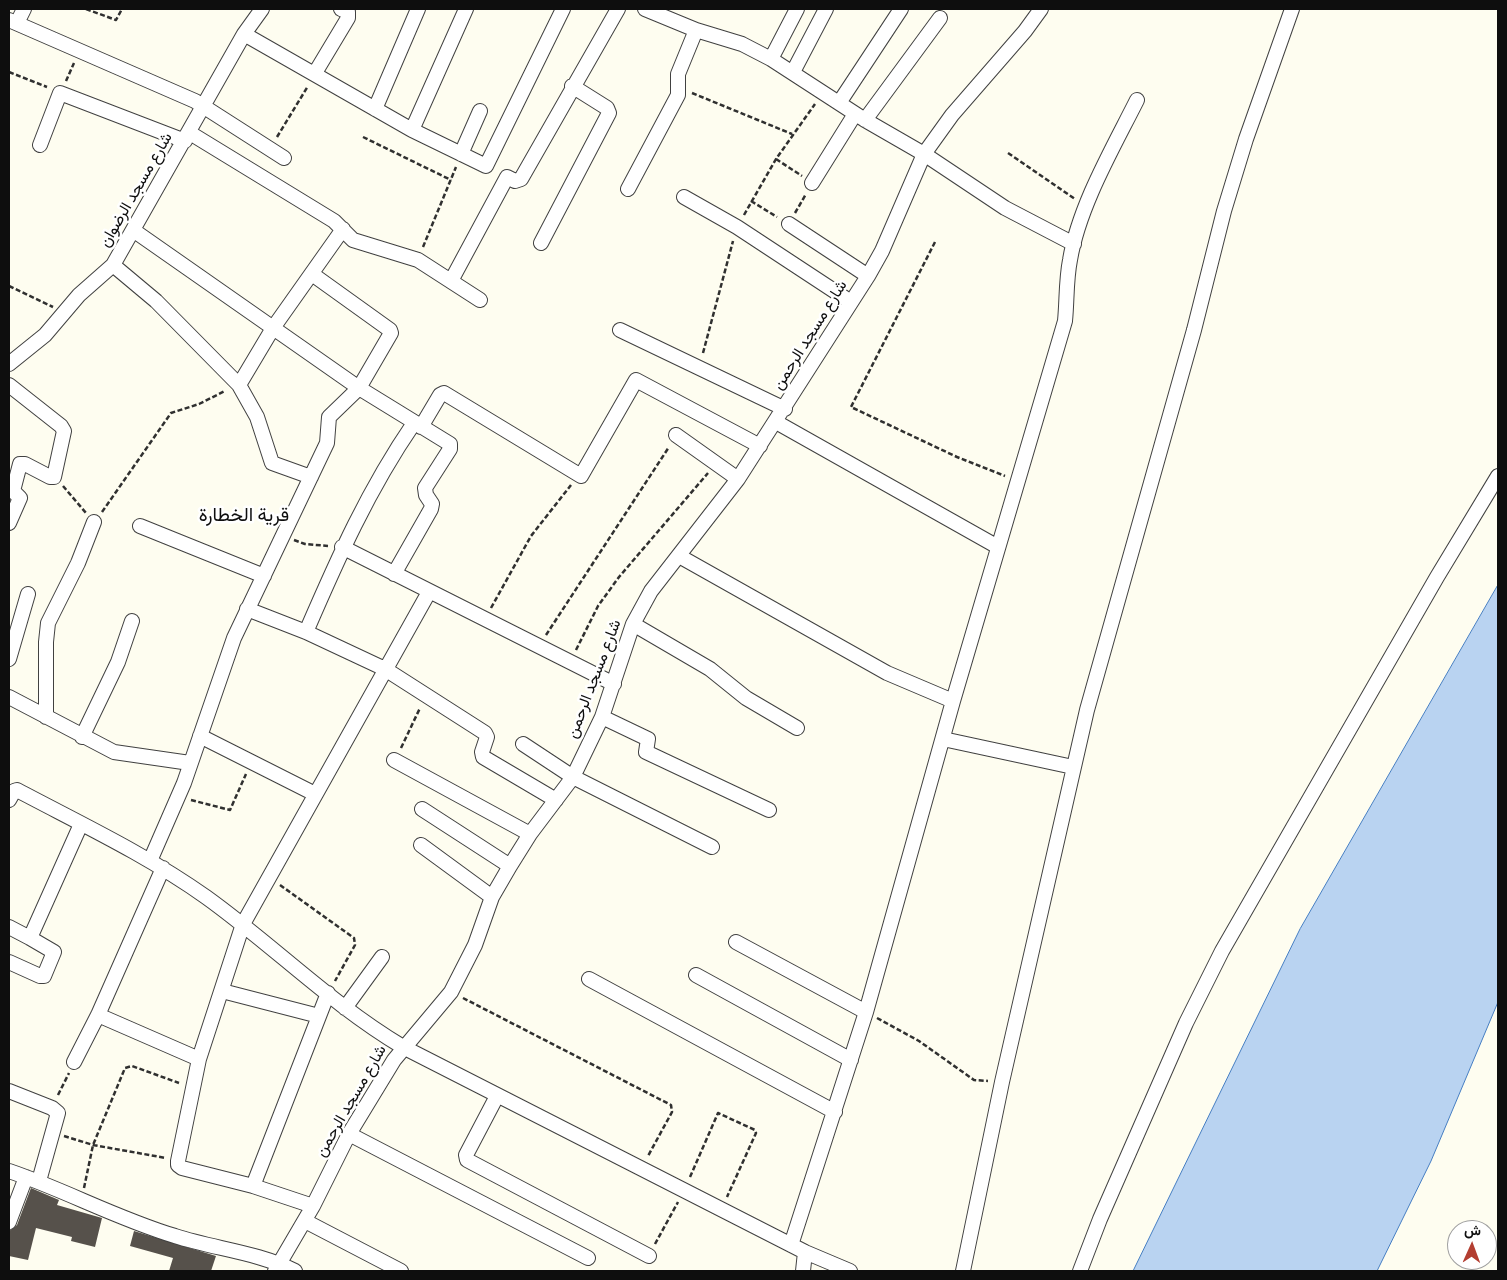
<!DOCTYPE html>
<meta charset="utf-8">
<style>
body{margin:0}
#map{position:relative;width:1507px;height:1280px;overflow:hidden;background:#fefdf0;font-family:"Zilla Slab",Vazirmatn,serif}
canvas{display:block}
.frame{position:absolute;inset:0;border:10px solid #0e0e0e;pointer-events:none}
.north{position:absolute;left:1447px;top:1220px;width:50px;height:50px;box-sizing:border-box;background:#fff;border:1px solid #9f9f9f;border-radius:50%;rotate:2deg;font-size:14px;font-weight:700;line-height:20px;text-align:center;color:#0e0e0e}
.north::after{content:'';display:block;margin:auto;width:18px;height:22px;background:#b33e31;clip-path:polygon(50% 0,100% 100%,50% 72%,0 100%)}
</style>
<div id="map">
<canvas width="1507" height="1280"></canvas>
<div class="frame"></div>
<div class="north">ش</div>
</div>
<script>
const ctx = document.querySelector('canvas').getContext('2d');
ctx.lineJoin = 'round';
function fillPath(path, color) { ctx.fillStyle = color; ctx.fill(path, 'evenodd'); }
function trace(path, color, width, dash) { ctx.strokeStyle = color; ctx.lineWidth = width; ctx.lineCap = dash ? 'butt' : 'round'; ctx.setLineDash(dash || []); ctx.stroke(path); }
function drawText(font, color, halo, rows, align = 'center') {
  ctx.font = font + ' "Zilla Slab",Vazirmatn,serif'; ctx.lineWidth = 5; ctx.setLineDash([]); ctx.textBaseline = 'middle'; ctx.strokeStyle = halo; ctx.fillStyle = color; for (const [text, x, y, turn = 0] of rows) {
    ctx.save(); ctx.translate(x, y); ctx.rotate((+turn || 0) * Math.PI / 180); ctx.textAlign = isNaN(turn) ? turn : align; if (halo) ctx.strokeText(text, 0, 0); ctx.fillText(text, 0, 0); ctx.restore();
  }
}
const water = new Path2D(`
 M1498,585v417l-67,159 -54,110h-244l167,-342z`);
const building = new Path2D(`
 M31,1188l28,12 -2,5 45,13 -7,29 -24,-6 1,-4 -36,-9 -8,32 -19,-4v-25l8,-6z
 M134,1231l82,25 -5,15h-42l4,-13 -43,-12z`);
const path = new Path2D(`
 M86,9l30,11 6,-11
 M9,72l38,15
 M66,81l8,-18
 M692,93l100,41
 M277,137l31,-51
 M363,137l88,43
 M1008,153l67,46
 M776,159l26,17
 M751,201l26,16
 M795,213l11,-19
 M744,215l32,-56 39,-55
 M935,242l-84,165 106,50 48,19
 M423,247l33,-80
 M9,286l44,21
 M703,353l30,-112
 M63,486l23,27
 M102,512l69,-99 28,-9 26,-13
 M294,540l11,4 23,2
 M491,608l40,-72 40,-51
 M546,635l123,-188
 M576,650l22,-44 21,-29 89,-104
 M401,748l19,-40
 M191,800l39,10 16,-36
 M280,885l74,53 1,7 -20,36
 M463,998l208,107 1,7 -24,44
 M877,1018l42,23 55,39 14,1
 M58,1095l11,-22
 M64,1136l29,9 73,13
 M690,1177l28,-64 37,17 1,3 -29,64
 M84,1188l9,-43 32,-77 7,-2 47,17
 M655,1244l23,-42`);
const street = new Path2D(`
 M645,9l51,21 46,14 29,15 94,61 59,34 81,54 69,36
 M9,20l186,81 89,57
 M17,23l7,-14
 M244,34l168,96 54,-121
 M771,59l26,-50
 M793,72l33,-63
 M315,73l33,-55v-6l-7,-3
 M839,103l62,-94
 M375,109l43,-100
 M865,120l75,-102
 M412,130l74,36 77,-157
 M190,133l144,88 19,19 65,20 62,40
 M40,145l20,-52 125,48
 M461,154l19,-43
 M812,183l43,-69
 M628,189l50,-94v-21l18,-44
 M684,197l53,30 114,75
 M789,224l79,52
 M133,230l226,158 91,56v5l-25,39 1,7 6,9 -1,5 -37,65
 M541,243l68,-130 -2,-5 -35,-22
 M113,265l43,36 83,84 18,32 15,46 39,14
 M451,281l56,-104 8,4 6,-2 97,-170
 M620,330l165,79
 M9,364l36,-29 34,-40 34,-30 131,-231 18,-25
 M9,385l52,41 3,5 -10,46h-4l-25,-13h-5l-7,27 7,7 -11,25
 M239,385l34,-57 70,-99
 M776,422l222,125
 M421,427l19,-32 4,-2 137,83 55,-96 124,66
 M676,435l62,44
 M140,526l124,50
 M342,547l272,137
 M679,556l208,117 66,28
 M247,609l59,23 79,37 100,64 2,4 -5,15 1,5 73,43
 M633,624l77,45 36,29 51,30
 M306,632c32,-74 62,-142 108,-209
 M9,659l19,-65
 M9,697l105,55 76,11
 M46,717v-75l2,-19 30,-60 16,-41
 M602,717l46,22 -2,13 123,58
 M200,736l115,58
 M82,737l36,-75 14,-41
 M943,739l130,28
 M523,744l50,33 139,70
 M394,760l136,74
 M9,800l5,-9 3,-1c64,34 130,65 189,107 67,48 126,108 197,150l402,205 45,19
 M422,809l88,57
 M421,845l71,52
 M150,861l34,-78 50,-145 93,-195 2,-26 30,-29 32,-55 -1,-3 -78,-56
 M9,927l21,11 51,-114
 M736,942l130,70
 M9,962l31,14h4l10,-24 -24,-14
 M696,975l155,85
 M589,979l246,133
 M222,991l97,25
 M345,1008l37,-51
 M98,1015l101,44
 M74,1062l24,-47 65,-147
 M9,1091l43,17 6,5 -19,68
 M497,1096l-31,59 1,5 182,96
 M349,1134l239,124
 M9,1171c56,19 109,48 166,65 40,13 82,16 120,35
 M253,1186l75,-193
 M313,1206l-60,-20 -71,-18 -4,-3v-4l21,-102 44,-135 186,-332
 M305,1221l96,50
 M9,1222l17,-45
 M791,1245l75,-233 87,-311 112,-380c2,-20 1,-41 5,-61 9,-54 43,-112 67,-160
 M275,1271l38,-65 36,-72 45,-74 57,-68 24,-47 17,-48 18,-31 20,-32 43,-57 29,-60 31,-93 18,-33 87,-112 130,-203 14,-25 42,-97 28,-39 73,-84 16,-22
 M803,1271l2,-19
 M963,1271l39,-189 85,-372 107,-380 30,-119 22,-72 46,-130
 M1080,1271l20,-52 86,-196 36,-72 215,-374 61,-101`);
const streetNames = [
 ["شارع مسجد الرضوان",136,190,-60],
 ["شارع مسجد الرحمن",810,335,-58],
 ["شارع مسجد الرحمن",594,679,-69],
 ["شارع مسجد الرحمن",351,1101,-60]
];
const quarterNames = [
 ["قرية الخطارة",244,516]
];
fillPath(water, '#b9d3f1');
trace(water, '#467ec2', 1);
fillPath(building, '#56514b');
trace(street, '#414141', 16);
trace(path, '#303030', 2.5, [5, 2.5]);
trace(street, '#fff', 14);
drawText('16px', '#0e0e0e', '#fff', streetNames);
drawText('19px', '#0e0e0e', '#fff', quarterNames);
</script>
